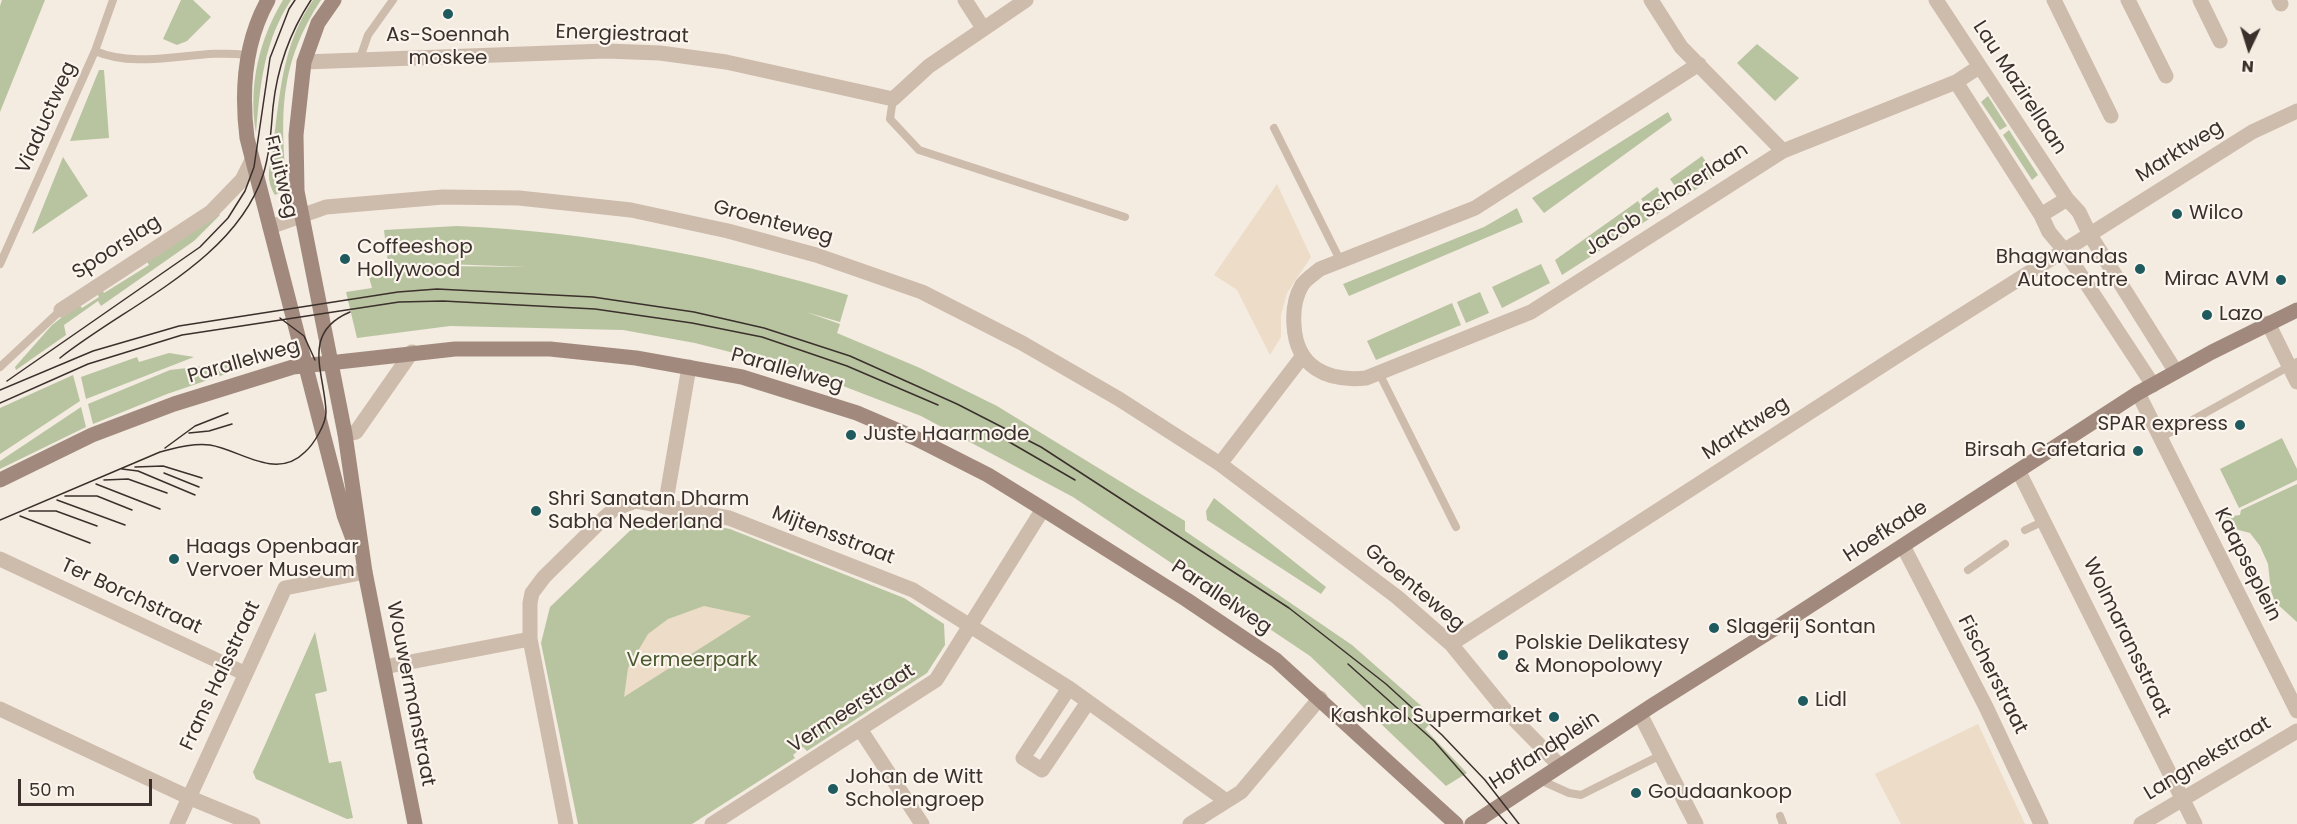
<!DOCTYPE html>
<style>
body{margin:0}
#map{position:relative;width:2297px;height:824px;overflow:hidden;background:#f4ebe1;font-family:Poppins,sans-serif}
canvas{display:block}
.north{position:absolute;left:2219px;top:18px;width:60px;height:60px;-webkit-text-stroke:4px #fbf5ee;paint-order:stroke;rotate:184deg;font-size:16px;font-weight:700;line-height:24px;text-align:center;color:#3b302b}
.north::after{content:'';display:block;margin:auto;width:21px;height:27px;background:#3b302b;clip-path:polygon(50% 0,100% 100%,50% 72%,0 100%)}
.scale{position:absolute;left:18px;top:779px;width:134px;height:27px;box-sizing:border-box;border:3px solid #3b302b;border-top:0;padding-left:8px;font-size:18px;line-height:21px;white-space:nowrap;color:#3b302b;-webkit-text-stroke:4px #fbf5ee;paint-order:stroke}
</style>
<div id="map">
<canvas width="2297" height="824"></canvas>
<div class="north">N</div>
<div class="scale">50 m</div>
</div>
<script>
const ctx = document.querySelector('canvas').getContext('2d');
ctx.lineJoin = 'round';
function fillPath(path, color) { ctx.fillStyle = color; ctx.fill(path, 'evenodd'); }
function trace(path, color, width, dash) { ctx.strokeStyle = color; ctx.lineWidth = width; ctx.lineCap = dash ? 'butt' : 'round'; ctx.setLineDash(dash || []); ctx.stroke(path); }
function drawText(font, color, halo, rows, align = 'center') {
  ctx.font = font + ' Poppins,sans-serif'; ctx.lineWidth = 4.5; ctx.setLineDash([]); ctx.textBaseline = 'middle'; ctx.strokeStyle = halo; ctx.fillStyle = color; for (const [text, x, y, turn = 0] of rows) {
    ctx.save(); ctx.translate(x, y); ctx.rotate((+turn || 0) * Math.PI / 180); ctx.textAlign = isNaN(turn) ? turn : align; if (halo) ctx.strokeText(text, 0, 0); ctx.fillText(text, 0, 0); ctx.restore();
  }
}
const green = new Path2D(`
 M2,0h43l-45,112v-106z
 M181,0h12l18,17 -24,24 -10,4 -14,-6z
 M283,0h8c-27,41 -31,85 -35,133 -8,-47 3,-93 27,-133z
 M313,0h8c-42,64 -41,115 -34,189l-12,6c-11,-18 -4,-29 -2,-48 7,-53 9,-102 40,-147z
 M1757,44l42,34 -24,23 -38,-38z
 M99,70h5l5,68 -39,3z
 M1988,96l19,30 -7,4 -19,-28z
 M1668,112l4,8 -128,93 -12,-15z
 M2009,130l29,45 -6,5 -29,-45z
 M1702,156l14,20 -33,22 -13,-19z
 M63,157l25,39 -56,38z
 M1657,187l14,19 -17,10 -13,-17z
 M1638,201l11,18 -87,56 -7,-15z
 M1517,208l6,14 -174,74 -6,-12 141,-57z
 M215,212l5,3 -26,26 -93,65 -3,-5 -34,24 2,10 -50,35 -1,-3 37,-42 27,-21 3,4 17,-11 -2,-4 5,-4 2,4 45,-28 -3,-5z
 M457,226c134,6 263,30 391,69l-8,27 -34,-10 34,12 -3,9 83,35 77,38 188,115v10l167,114 83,73 -10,11 42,44 -21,13 -136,-130 -237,-159 -152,-81 -117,-45 -109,-28 -72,-13 -173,-4 -93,12 -11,-46 26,-4 -3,-11 74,-11 84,1 -81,-3 -57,8 -5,-42z
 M1541,264l9,19 -48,25 -10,-21z
 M1480,292l9,21 -23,10 -9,-21z
 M1452,303l9,22 -85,35 -9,-19z
 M169,353l25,4 -108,42 -5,-22 56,-20 2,5z
 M254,360l1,4 -88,30 -74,30 -5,-20 82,-34z
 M73,375l7,26 -80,53v-46z
 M81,407l5,20 -86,42v-8z
 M2282,438l15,31v11l-58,28 -19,-39z
 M2297,484v138l-22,-20 -4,-11 -3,-27 -8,-18 -10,-13 -19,-5 -5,-11 14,-2 1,-5z
 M1214,498l112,89 -5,7 -114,-74 -1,-9z
 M677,519l53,10 174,69 40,26 1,21 -18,28 -120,78 -4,-4 -10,8 2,3 -103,66h-114l-37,-181 9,-36 88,-84 16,-3 21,4z
 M315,632l12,59 -12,3 14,69 12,-2 12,57 -6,1 -91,-40 -3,-7z`);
const plaza = new Path2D(`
 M1277,184l34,73 -24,36 -6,22v22l-11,18 -33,-65 -23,-15z
 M704,606l47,10 -127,81 4,-29 20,-34 20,-15z
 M1978,724l47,100h-124l-26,-50z`);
const lane = new Path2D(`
 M95,51c47,20 101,-3 151,4
 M359,61l9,-26 25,-35
 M893,99l-3,20 29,31 206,67
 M1274,128l66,132
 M0,264l95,-213 18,-51
 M0,367l61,-57
 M1379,373l77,154
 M2160,438l137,-76
 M2025,530l19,-9
 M1968,570l37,-26
 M1540,780l29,13 12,2 80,-40
 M1780,816l3,8`);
const street = new Path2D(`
 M965,0l18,28
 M1651,0l30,47 102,104
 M1936,0l131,199 -26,16 -85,-133
 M2054,0l57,116
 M2128,0l38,76
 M2200,0l20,41
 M2279,0l2,4
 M304,62l302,-11 54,2 66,9 167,37 36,-33 97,-66
 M1699,64l-224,144 -155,61c-6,5 -14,10 -18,16 -7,12 -9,27 -8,40 2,42 33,57 72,53l165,-66 252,-161 173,-69 23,-15
 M2067,199l12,13 11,23 86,137
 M2041,215l8,17 16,19 88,134
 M270,227l56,-20 117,-10 76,1 112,12 97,21 88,24 106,37 100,51 97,56 101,65 177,133 54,47 53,65 56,57
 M61,310l150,-98 31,-32 10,-20
 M2268,323l29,59
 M2138,393l159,318
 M345,434l11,-2 56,-80
 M1220,464l82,-107
 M2019,472l176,352
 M665,507l24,-140
 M1903,546l83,161 55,117
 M0,559l244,114
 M1451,644l446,-288 355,-224 45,-21
 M384,667l146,-28
 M1069,688l-46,70 19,12 46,-68
 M0,709l188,88 65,27
 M1640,714l56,110
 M860,729l62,95
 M177,824l108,-236 80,-16
 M566,824l-36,-185v-36l2,-10 12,-16 57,-56 13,-12 22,-8 93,17 184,72 156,98 156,112
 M712,824l224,-144 107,-171
 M1190,824l51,-32 79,-94
 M2141,824l156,-93`);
const secondary = new Path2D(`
 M268,0c-24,43 -27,90 -21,138l97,377 12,32
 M334,0l-16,23 -14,39 -8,73 1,56 48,243 20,138 50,252
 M0,480l92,-45 82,-31 119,-37 162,-18h95l86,9 106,19 115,36 58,25 73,37 55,34 144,91 89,60 180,164
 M1472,824l181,-119 129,-81 356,-231 74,-41 85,-42`);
const tram = new Path2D(`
 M280,318l24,18 11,24
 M60,358c68,-54 174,-96 203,-183 7,-22 8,-45 10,-68 4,-38 17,-75 38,-107
 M7,381l193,-134 28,-29 17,-27 9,-24 16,-109 19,-49 6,-9
 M0,390l93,-39 86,-25 219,-34 39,-3 156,8 101,15 70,16 86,28 107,48 84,43 248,161 97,76 56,51 43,45 34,44
 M0,403l88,-39 94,-29 217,-33 44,-1 152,8 97,14 70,14 85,29 91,39
 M992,432l83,48
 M189,433l20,-2 23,-7
 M165,448l30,-22 33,-13
 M135,467l28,-1 39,12
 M122,469l16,2 57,24
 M164,473l35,14
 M104,480l24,-1 39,14
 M96,484l64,25
 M65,496h32l35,14
 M57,500l68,25
 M29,511h27l41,15
 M20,516l70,27
 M0,520l160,-68c16,-4 33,-9 50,-7 31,5 66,36 95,7 9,-8 21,-28 21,-40 -1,-38 -26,-79 24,-100
 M1348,664l86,77 73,83`);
const markers = [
 [448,14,6,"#1f5a5e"],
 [2177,214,6,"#1f5a5e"],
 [345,259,6,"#1f5a5e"],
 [2140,269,6,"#1f5a5e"],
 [2281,280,6,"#1f5a5e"],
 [2207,315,6,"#1f5a5e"],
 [2240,425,6,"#1f5a5e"],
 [851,435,6,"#1f5a5e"],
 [2138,451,6,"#1f5a5e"],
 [536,511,6,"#1f5a5e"],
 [174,559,6,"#1f5a5e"],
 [1714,628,6,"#1f5a5e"],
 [1503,655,6,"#1f5a5e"],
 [1803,701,6,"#1f5a5e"],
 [1554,717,6,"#1f5a5e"],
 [833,789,6,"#1f5a5e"],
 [1636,793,6,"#1f5a5e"]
];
const streetNames = [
 ["Energiestraat",622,35,2],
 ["Lau Mazirellaan",2019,88,57],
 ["Viaductweg",47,118,-66],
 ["Marktweg",2180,152,-32],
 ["Fruitweg",280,177,76],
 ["Jacob Schorerlaan",1667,200,-33],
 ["Groenteweg",773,223,15],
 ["Spoorslag",117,248,-33],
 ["Parallelweg",244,362,-16],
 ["Parallelweg",787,371,16],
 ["Marktweg",1746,429,-33],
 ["Hoefkade",1886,532,-33],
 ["Mijtensstraat",833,536,21],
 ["Kaapseplein",2247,565,63],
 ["Groenteweg",1414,588,40],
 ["Ter Borchstraat",131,597,25],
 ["Parallelweg",1221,598,34],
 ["Wolmaransstraat",2126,638,64],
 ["Fischerstraat",1992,675,63],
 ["Frans Halsstraat",221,676,-65],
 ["Wouwermanstraat",410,694,79],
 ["Vermeerstraat",852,709,-33],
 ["Hoflandplein",1545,751,-33],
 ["Langnekstraat",2208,759,-31]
];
const poiNames = [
 ["As-Soennah",448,36,"center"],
 ["moskee",448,59,"center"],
 ["Wilco",2189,214],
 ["Coffeeshop",357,248],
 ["Hollywood",357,271],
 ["Bhagwandas",2128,258,"right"],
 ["Autocentre",2128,281,"right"],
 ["Mirac AVM",2269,280,"right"],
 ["Lazo",2219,315],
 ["SPAR express",2228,425,"right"],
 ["Juste Haarmode",863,435],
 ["Birsah Cafetaria",2126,451,"right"],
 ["Shri Sanatan Dharm",548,500],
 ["Sabha Nederland",548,523],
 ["Haags Openbaar",186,548],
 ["Vervoer Museum",186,571],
 ["Slagerij Sontan",1726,628],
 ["Polskie Delikatesy",1515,644],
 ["& Monopolowy",1515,667],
 ["Lidl",1815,701],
 ["Kashkol Supermarket",1542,717,"right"],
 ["Johan de Witt",845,778],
 ["Scholengroep",845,801],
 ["Goudaankoop",1648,793]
];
const parkNames = [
 ["Vermeerpark",692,661]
];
fillPath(green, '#b8c4a0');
fillPath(plaza, '#ecdcc8');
trace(lane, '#cdbbac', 8);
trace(street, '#cdbbac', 15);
trace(secondary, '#a18a7d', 15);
trace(tram, '#3b302b', 1.5);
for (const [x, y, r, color] of markers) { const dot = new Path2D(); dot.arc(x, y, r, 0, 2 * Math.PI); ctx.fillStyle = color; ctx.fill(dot); trace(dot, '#fbf5ee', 2); }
drawText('20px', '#3b302b', '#fbf5ee', streetNames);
drawText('20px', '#3b302b', '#fbf5ee', poiNames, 'left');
drawText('20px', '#4a5a2e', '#fbf5ee', parkNames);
</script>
